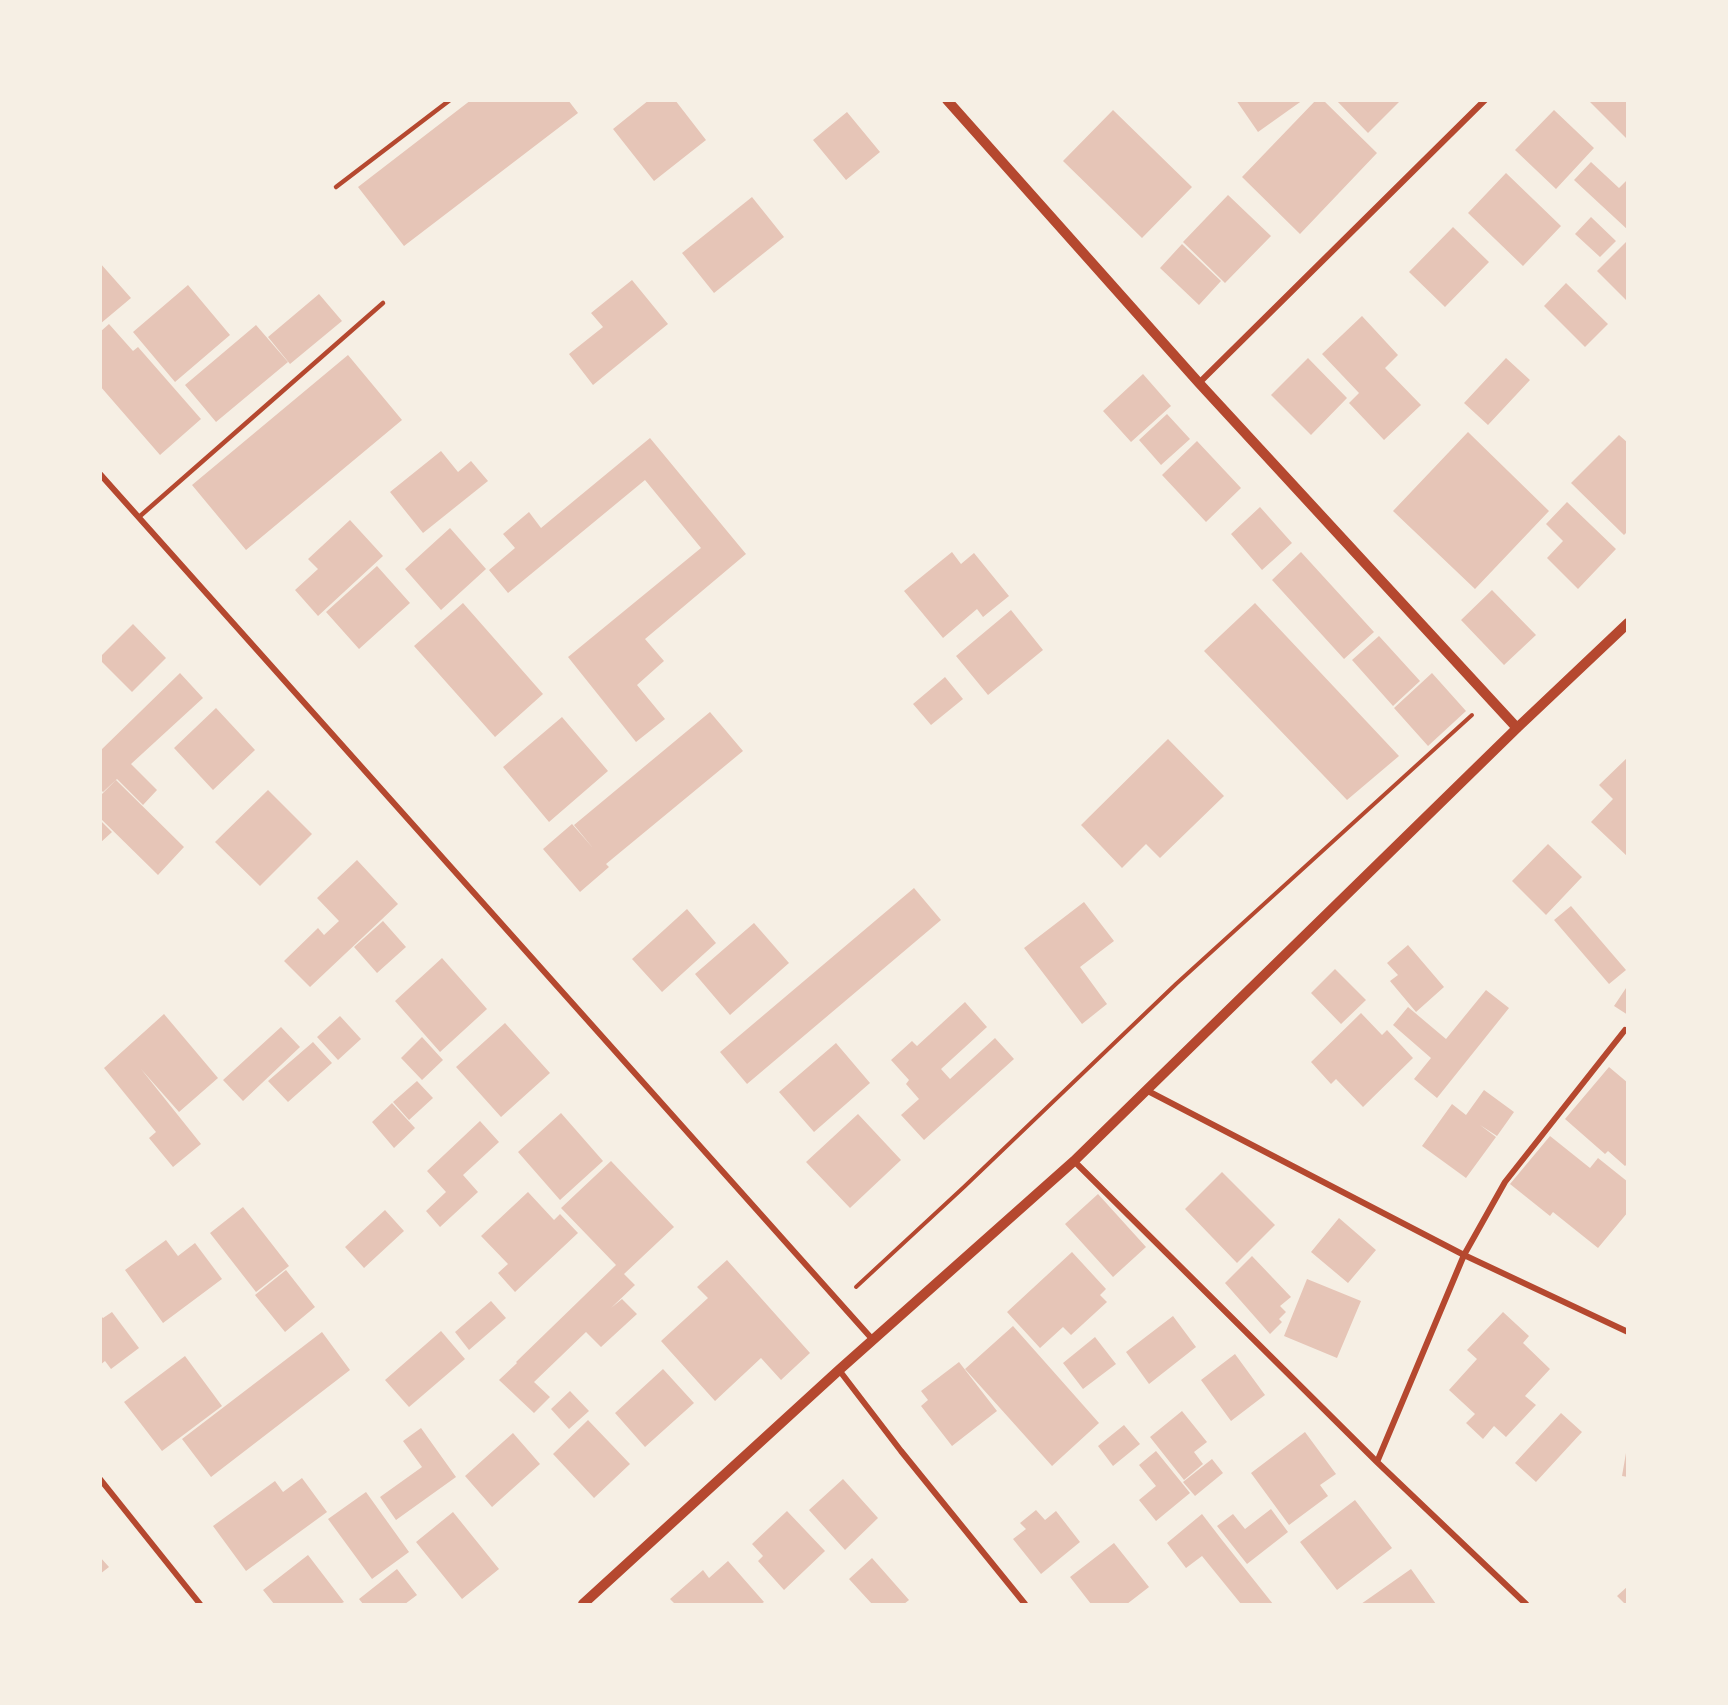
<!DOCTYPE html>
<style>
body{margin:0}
#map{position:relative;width:1728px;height:1705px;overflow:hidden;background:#f6efe4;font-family:Merriweather,serif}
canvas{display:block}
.frame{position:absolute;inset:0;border:102px solid #f6efe4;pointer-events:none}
</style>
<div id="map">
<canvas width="1728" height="1705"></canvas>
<div class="frame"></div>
</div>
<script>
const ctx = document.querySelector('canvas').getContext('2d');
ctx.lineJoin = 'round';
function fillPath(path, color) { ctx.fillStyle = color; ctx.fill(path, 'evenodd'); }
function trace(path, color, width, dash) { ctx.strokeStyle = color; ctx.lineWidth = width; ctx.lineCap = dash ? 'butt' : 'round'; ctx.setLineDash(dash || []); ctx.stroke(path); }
const building = new Path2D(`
 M471,100h97l10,13 -174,133 -46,-59z
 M649,100h26l31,40 -52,41 -41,-52z
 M1236,100h67l-45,32z
 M1316,100h7l54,53 -77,81 -58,-57z
 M1336,100h65l-33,33z
 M1588,100h40v40z
 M1113,110l79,77 -50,51 -79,-77z
 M1554,110l40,38 -38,41 -41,-39z
 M847,112l33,40 -34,28 -33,-40z
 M1591,162l28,26 9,-9v51l-54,-50z
 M1506,173l55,53 -38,40 -55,-53z
 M1228,195l43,41 -46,47 -42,-41z
 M752,197l32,40 -70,56 -32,-40z
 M1591,217l25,24 -16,16 -25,-23z
 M1453,227l36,35 -44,45 -36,-35z
 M1628,240v62l-31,-31z
 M1182,244l39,37 -22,24 -39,-37z
 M100,263l31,35 -31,26z
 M632,280l36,44 -75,61 -24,-31 34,-27 -12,-14z
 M1566,283l42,41 -23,23 -41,-41z
 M188,285l42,50 -55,47 -42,-50z
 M319,294l23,27 -52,43 -22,-27z
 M1362,316l36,39 -13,13 36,37 -37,35 -35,-37 10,-10 -37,-39z
 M109,324l24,27 5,-4 63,72 -41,36 -60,-69v-54z
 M256,325l32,37 -72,60 -31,-37z
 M348,355l54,65 -156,130 -54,-65z
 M1308,358l39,40 -36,37 -40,-40z
 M1506,358l24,22 -42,45 -24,-22z
 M1143,374l28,32 -40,36 -28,-31z
 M1167,414l23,25 -29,26 -22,-25z
 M1468,432l81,79 -74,78 -82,-78z
 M1619,435l9,8v88l-4,4 -53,-52z
 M650,438l96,116 -101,85 19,22 -27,24 28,34 -29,23 -68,-85 133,-109 -56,-68 -137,113 -19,-23 26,-22 -12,-14 26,-22 12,16z
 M1197,441l44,47 -35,34 -44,-47z
 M441,451l17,21 13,-11 17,20 -65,52 -33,-41z
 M1567,502l49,47 -38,40 -31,-31 16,-17 -17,-17z
 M1260,507l32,36 -30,27 -31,-36z
 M350,520l33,36 -65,60 -23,-26 23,-21 -10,-10z
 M450,528l36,41 -45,41 -36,-41z
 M952,552l9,12 13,-11 35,43 -26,21 -6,-8 -34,29 -39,-47z
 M1301,552l73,80 -30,27 -72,-79z
 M377,566l33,37 -51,46 -33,-37z
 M1492,590l44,45 -32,30 -43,-45z
 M463,603l80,91 -48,43 -81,-91z
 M1255,603l144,153 -52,44 -143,-149z
 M1011,610l32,40 -55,45 -32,-39z
 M133,624l33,34 -34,34 -32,-32v-3z
 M1379,636l41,45 -27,25 -41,-46z
 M180,673l23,25 -72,66 26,26 -14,15 -26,-26 -14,13 -3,-3v-38z
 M1432,673l34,38 -38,35 -34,-38z
 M945,677l18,22 -32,26 -18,-21z
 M216,708l39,42 -42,40 -39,-42z
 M710,712l33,39 -137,113 3,3 -29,25 -37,-43 29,-25 21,24 -19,-23z
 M562,717l46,54 -59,51 -46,-55z
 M1168,739l56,57 -64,62 -14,-14 -24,24 -41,-43z
 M1628,757v100l-37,-35 22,-23 -14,-14z
 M116,780l68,67 -26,28 -58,-57v-22z
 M268,790l44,44 -52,52 -45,-44z
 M100,820l12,12 -12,11z
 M1548,844l34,33 -36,38 -34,-34z
 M357,860l41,44 -88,83 -26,-26 34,-33 6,7 15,-14 -22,-23z
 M914,888l27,32 -194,164 -27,-32z
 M1084,902l30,39 -34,26 27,37 -25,20 -58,-76z
 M1571,906l55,64 -17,14 -55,-64z
 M687,909l29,34 -54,49 -30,-33z
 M383,921l23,26 -29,26 -23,-26z
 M754,923l35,40 -59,52 -35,-41z
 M1408,945l36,42 -28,25 -26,-31 8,-6 -11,-12z
 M442,958l45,51 -47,43 -45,-51z
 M1335,969l31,31 -25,24 -30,-31z
 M1628,985v30l-14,-9z
 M1486,990l23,18 -72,90 -23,-19 17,-21 -38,-33 15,-18 38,32z
 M965,1002l22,25 -46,42 9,10 45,-41 19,21 -90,81 -23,-25 18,-16 -13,-15 3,-4 -18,-20 21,-19 5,5z
 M1361,1013l21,22 5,-5 26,28 -50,49 -27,-28 -5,5 -20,-22z
 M164,1014l54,64 -39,34 -38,-43 60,75 -28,23 -24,-29 7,-6 -52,-64z
 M340,1016l21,23 -23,21 -21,-23z
 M505,1023l45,50 -49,44 -45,-50z
 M281,1027l19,20 -57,54 -20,-21z
 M422,1037l21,23 -21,20 -21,-22z
 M313,1042l19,21 -44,39 -20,-21z
 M836,1043l34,40 -56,49 -35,-40z
 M1609,1067l19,16v80l-3,3 -17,-15 -3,3 -40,-35z
 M417,1081l16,17 -24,22 -16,-18z
 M1484,1090l30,22 -17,24 -17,-11 16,12 -30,41 -44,-32 30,-42 14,11z
 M392,1103l23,25 -21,20 -22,-26z
 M561,1113l42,48 -43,39 -42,-48z
 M858,1114l43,46 -51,48 -44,-46z
 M480,1121l19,21 -36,33 15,17 -38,35 -14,-16 20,-19 -19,-21z
 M1550,1136l40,32 8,-10 30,24v30l-30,36 -45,-36 -3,4 -40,-32z
 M611,1161l63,66 -50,47 11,11 -24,23 11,-9 15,15 -36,33 -15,-15 -52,50 16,15 -16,16 -35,-33 18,-17 -1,-1 100,-97 -55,-57z
 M1222,1172l53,53 -38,38 -52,-54z
 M528,1192l26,28 6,-6 18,19 -63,59 -17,-19 10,-9 -27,-28z
 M1098,1194l48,53 -33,30 -48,-53z
 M243,1207l46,59 -33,26 -46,-59z
 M385,1210l19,21 -40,37 -19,-21z
 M1339,1218l37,32 -28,33 -37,-31z
 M166,1240l12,16 17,-13 27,36 -59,44 -38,-53z
 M1072,1252l34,37 -6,6 7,7 -36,33 -8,-8 -23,21 -33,-36z
 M1252,1256l39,41 -11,9 6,6 -7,7 3,3 -12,12 -45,-51z
 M727,1260l83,93 -29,27 -20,-22 -46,43 -54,-60 47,-43 -11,-11z
 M286,1270l29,37 -30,25 -30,-37z
 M1307,1279l54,22 -24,57 -53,-22z
 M491,1301l15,17 -37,32 -14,-18z
 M112,1312l27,36 -28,21 -6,-8 -5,4v-50l3,3z
 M1503,1312l26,24 -6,7 27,26 -25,27 11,9 -30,32 -12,-11 -11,13 -17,-16 9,-9 -26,-24 28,-31 -10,-9z
 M1173,1316l23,31 -47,37 -23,-32z
 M1013,1326l86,97 -47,43 -87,-97z
 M441,1331l24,28 -56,48 -24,-27z
 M322,1332l28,38 -139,107 -29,-38z
 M1095,1337l21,27 -33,25 -20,-26z
 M1235,1354l30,41 -34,26 -30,-41z
 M185,1356l37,50 -60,45 -38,-49z
 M959,1362l38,49 -45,35 -31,-40 7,-6 -7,-9z
 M663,1369l31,34 -49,44 -30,-34z
 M570,1391l19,20 -20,18 -18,-20z
 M1182,1411l25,31 -13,10 9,12 -19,16 -34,-43z
 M1561,1413l21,19 -46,50 -21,-19z
 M588,1420l42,44 -36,34 -41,-44z
 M1124,1425l16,19 -27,22 -15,-20z
 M421,1428l35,49 -60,43 -16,-23 42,-30 -19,-26z
 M1305,1432l31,42 -16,11 8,11 -39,29 -38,-52z
 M513,1433l27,31 -48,43 -27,-31z
 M1156,1451l34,42 -34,28 -17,-21 17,-14 -17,-21z
 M1626,1453h2v24l-6,-1z
 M1212,1459l11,14 -28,23 -12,-14z
 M302,1478l25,34 -81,59 -33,-45 62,-45 8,11z
 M843,1479l35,39 -33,32 -36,-40z
 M366,1492l43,60 -37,27 -44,-60z
 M1355,1500l37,48 -55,42 -37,-48z
 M1271,1509l17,23 -41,32 -30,-38 16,-12 12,15z
 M1036,1510l9,10 11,-9 24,31 -39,32 -28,-35 13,-10 -6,-6z
 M787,1511l38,40 -41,39 -26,-29 5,-5 -11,-12z
 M453,1512l46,57 -37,30 -46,-57z
 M1202,1514l20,26 51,64h-32l-39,-48 -16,12 -19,-25z
 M1114,1543l35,44 -22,17h-36l-21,-27z
 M308,1555l36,47 -4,2h-66l-11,-14z
 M100,1557l9,10 -9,7z
 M872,1558l37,42 -5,4h-32l-23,-25z
 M728,1561l36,41 -3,2h-86l-5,-5 33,-29 6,8z
 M397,1569l20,26 -12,9h-42l-4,-5z
 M1411,1569l25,35h-75z
 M1628,1586v18h-3l-8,-8z`);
const path = new Path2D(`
 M856,1287l109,-101 211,-202 296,-269`);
const service = new Path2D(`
 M336,187l114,-87
 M139,517l244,-214`);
const minor = new Path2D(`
 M1199,383l286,-283
 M100,474l773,866
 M1146,1090l318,165 164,77
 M1074,1161l303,301 149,142
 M839,1370l62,81 124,153
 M1377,1462l87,-207 41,-73 120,-152
 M100,1479l100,125`);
const tertiary = new Path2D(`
 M947,100l252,283 318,345
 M583,1604l256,-234 235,-209 443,-433 111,-105`);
fillPath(building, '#e6c5b7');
trace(path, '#b5482f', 4);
trace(service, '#b5482f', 4.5);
trace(minor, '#b5482f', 6);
trace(tertiary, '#b5482f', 10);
</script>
